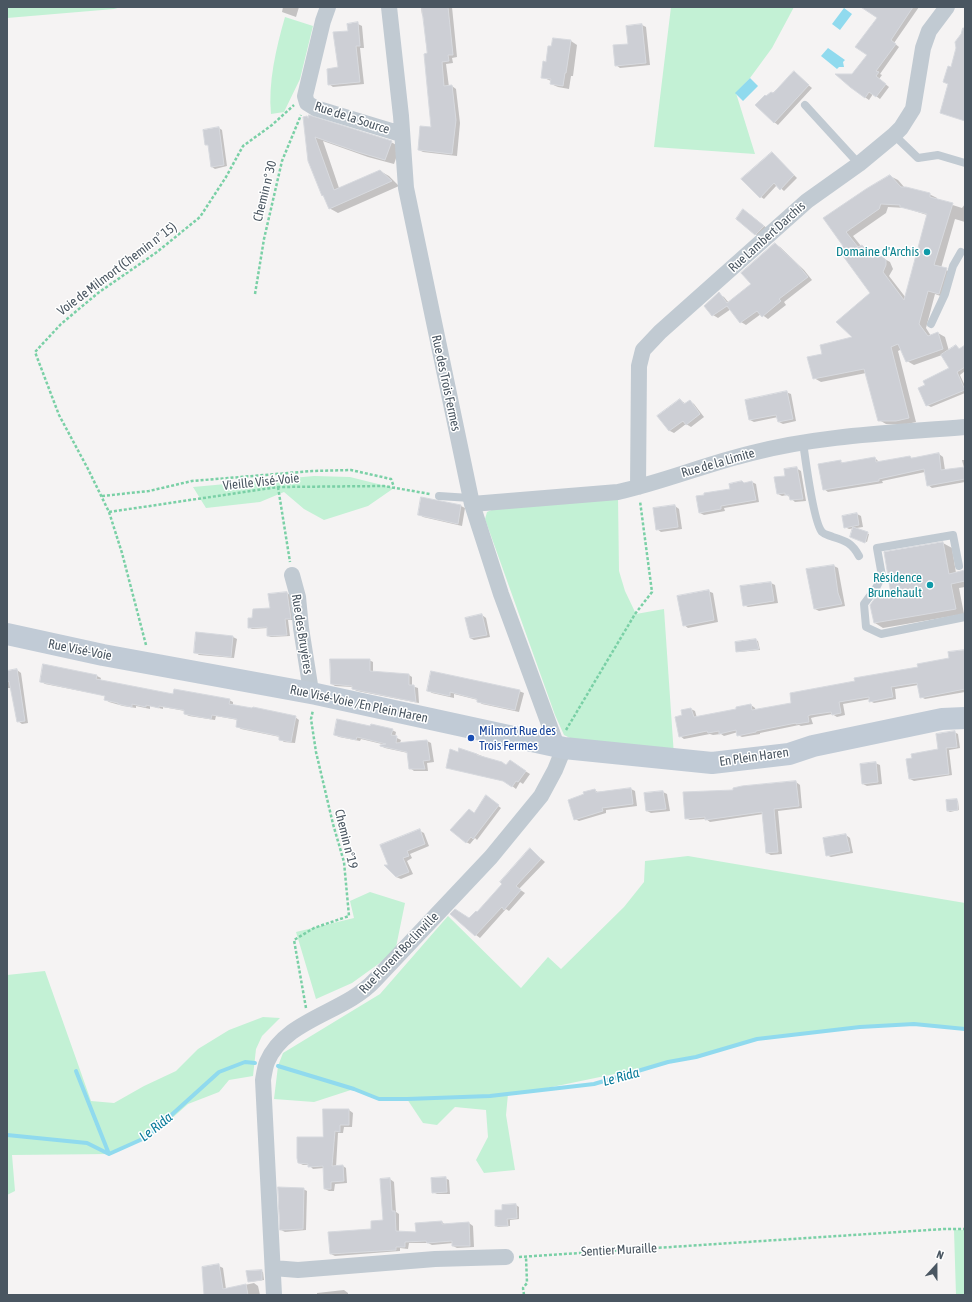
<!DOCTYPE html>
<meta charset="utf-8">
<style>
body{margin:0}
#map{position:relative;width:972px;height:1302px;overflow:hidden;background:#f5f3f3;font-family:"Asap Condensed",sans-serif}
canvas{display:block}
.frame{position:absolute;inset:0;border:8px solid #4a5661;pointer-events:none}
.north{position:absolute;left:916px;top:1246px;width:40px;height:40px;-webkit-text-stroke:3px #fff;paint-order:stroke;rotate:21deg;font-size:11px;font-weight:700;line-height:16px;text-align:center;color:#4a5661}
.north::after{content:'';display:block;margin:auto;width:14px;height:18px;background:#4a5661;clip-path:polygon(50% 0,100% 100%,50% 72%,0 100%)}
</style>
<div id="map">
<canvas width="972" height="1302"></canvas>
<div class="frame"></div>
<div class="north">N</div>
</div>
<script>
const ctx = document.querySelector('canvas').getContext('2d');
ctx.lineJoin = 'round';
function fillPath(path, color) { ctx.fillStyle = color; ctx.fill(path, 'evenodd'); }
function trace(path, color, width, dash) { ctx.strokeStyle = color; ctx.lineWidth = width; ctx.lineCap = dash ? 'butt' : 'round'; ctx.setLineDash(dash || []); ctx.stroke(path); }
function drawText(font, color, halo, rows, align = 'center') {
  ctx.font = font + ' "Asap Condensed",sans-serif'; ctx.lineWidth = 3; ctx.setLineDash([]); ctx.textBaseline = 'middle'; ctx.strokeStyle = halo; ctx.fillStyle = color; for (const [text, x, y, turn = 0] of rows) {
    ctx.save(); ctx.translate(x, y); ctx.rotate((+turn || 0) * Math.PI / 180); ctx.textAlign = isNaN(turn) ? turn : align; if (halo) ctx.strokeText(text, 0, 0); ctx.fillText(text, 0, 0); ctx.restore();
  }
}
const green = new Path2D(`
 M7,7h114l-7,2 -107,9z
 M671,7h123l-22,41 -22,30 -14,15 19,61 -101,-7z
 M285,17l28,9 -13,53 -16,33 -13,2c-3,-31 5,-66 14,-97z
 M314,476l36,1 44,11 -26,18 -44,14 -20,-11 -20,-17 -24,10 -54,6 -13,-21z
 M618,497l1,74 6,20 11,23 28,-5 10,147 -98,-15 -12,-6 -9,-20 -70,-196 2,-7 11,-5z
 M688,856l277,47v126l-51,-5 -54,3 -103,12 -61,18 -168,35 -20,2 -2,21 9,55 -31,3 -8,-13 12,-23 -2,-27 -31,-3 -18,18 -14,-2 -16,-24h-28l-25,-10 -40,13 -40,-3 4,-33 5,-13 97,-59 68,-78 73,72 27,-31 13,12 63,-62 20,-25 1,-21z
 M370,892l35,11 -10,49 -43,31 -36,16 -20,-67 58,-14 -4,-17z
 M45,971l46,130 23,2 30,-17 32,-15 22,-22 31,-19 34,-13 17,1 -18,18 -6,13 -3,27 -24,4 -10,12 -31,12 -18,16 -23,17 -38,17 -97,1 3,36 -8,4v-220z
 M954,1230h11v65h-9z`);
const water = new Path2D(`
 M844,8l8,6 -12,16 -8,-6z
 M828,48l17,12 -2,2 1,5h-5l-2,2 -16,-13z
 M750,78l8,8 -15,15 -8,-8z`);
const shadow = new Path2D(`
 M283,7h16l-3,10 -14,-5z
 M421,7h31l5,50 -5,1 1,5 -7,1 3,23 3,-1 4,3 4,34 -3,33 -34,-4 -4,-2 13,-22 -4,-74 -4,-37 -2,-2z
 M875,7h44l-25,36 5,4 -19,27 2,1 -3,4 10,8 -9,12 -7,-5 -4,6 -19,-13 2,-12 16,-20 10,-37z
 M358,24l4,2 2,22h-4l4,36 -31,3 -4,-3 10,-16 10,-37z
 M642,25l4,2 4,38 -30,3 -4,-3z
 M571,41l6,4 -4,31h-2l-2,13 -11,-2 -7,-3v-3l-9,-4 5,-14z
 M794,73l18,15 -34,37 -4,-3 -7,-25 11,-8z
 M307,117l84,25 9,5 -6,17 -26,-7 -45,-16 16,47 41,-17 9,5 10,10 -61,27 -9,-5 -5,-12 -2,-1z
 M219,128l3,2 5,36 -12,3 -3,-2 -3,-21 -3,-2z
 M772,153l25,25 -13,13 -7,-6 -13,14 -3,-2z
 M890,176l8,4 7,8 24,6 8,4v2l25,8 3,-4v18l-10,-3 -14,49 12,5 -7,25 -11,-4 -9,34 5,8 7,-3 7,4 4,14 7,-5 4,3 5,-2v24l-5,4 5,11v7l-34,14 -4,-2 -1,-19 24,-17 -8,-14 -28,10 -7,-4 -5,-12 -4,2 18,71 -13,3 -17,-1 -7,-4 -13,-47 -45,9 -7,-4 9,-24 31,-16 17,-45 -27,-47 -19,-28zM888,207l17,1 22,7 -21,83 -17,-22 4,-7 -3,-7 -7,-4h-8l-6,-8 -7,-4h-1l-8,-10 33,-23z
 M748,213l20,16 -9,7 -4,-2z
 M775,244l5,3 24,23 8,10 -28,22 2,3 -18,14 -7,-5 -15,11 -5,-3 -10,-13 -13,9 -5,-3 6,-21 5,3 5,6 24,-19z
 M786,392l5,2 5,27 -13,3 -4,-2 -1,-5 -24,5 -4,-2z
 M680,400l6,4 4,-3 4,3 10,13 -13,10 -5,-3 -12,9 -4,-2 -11,-15z
 M939,454l4,3 2,13 19,-2 -2,-8h3v22l-33,6 -4,-3 -3,-13 -43,9 1,2 -55,9 -4,-3 16,-28 4,3 31,-6 4,4 31,-5 3,2z
 M796,468l5,3 5,30 -11,1 -8,-7 -5,1 -4,-2 8,-18z
 M752,482l4,2 3,18 -35,6 1,3 -21,4 -4,-2 32,-23 12,-7z
 M461,506l4,2 -3,18 -39,-9 -4,-3z
 M675,506l4,3 3,20 -21,3 -4,-3z
 M857,514l4,2 2,11 -14,2 -4,-2z
 M854,529l15,5 -2,8 -15,-5z
 M943,543l9,5 4,25 9,-1v15l-6,1 5,26 -81,14 -8,-5 17,-28z
 M834,566l4,2 7,38 -26,5 -4,-2 -7,-39z
 M771,583l4,2 3,18 -30,4 -4,-2z
 M708,591l5,2 5,29 -30,6 -4,-3z
 M287,593l3,2 3,25h-5l2,16 -19,1 -3,-1v-8l-16,1 -3,-2 4,-9 18,-9z
 M482,615l4,3 4,19 -16,3 -4,-2z
 M233,637l4,2 -3,19 -35,-3 -4,-3z
 M756,640l2,1 2,9 -21,2 -2,-1z
 M965,651v41l-40,7 -4,-2 -3,-12 -23,4 1,10 -22,4 -4,-2v-2l-27,5 2,11 -8,2 -5,-3 -17,3 -4,1 2,6 -12,2 -2,-1 -39,8v1l-18,3 -4,-2v-3l-14,4 -3,-2 -8,1 -3,-1 -26,5 -4,-3 3,-20 8,-7 4,2 2,7 40,-8 14,-5 4,3 1,3 37,-7 63,-22 63,-14 31,-9z
 M369,660l4,2v10l36,3 3,2v9l6,2 1,15 -62,-12 -4,-2v-2l-18,-1 -3,-2z
 M17,670l4,3 7,50 -6,1 -4,-3 -7,-33h-4v-16z
 M97,676l4,2 -1,3 74,14 55,5 4,2v3l62,12 4,3 -4,23 -11,-1 -4,-3v-2l-39,-8 -4,-3 1,-6 -22,-4 -1,4 -26,-4 -4,-2v-3l-22,-4v2l-13,-3v3l-14,-3v2l-13,-2 -14,-4 -4,-3 1,-3 -61,-12 -4,-3z
 M428,690l91,1 5,2 -5,19 -37,-8 -4,-3v-1l-24,-6v4l-22,-5z
 M371,727l21,3 4,2 -1,5 6,3 -1,3 27,-2 4,2 3,19 -7,1 1,8h-14l-4,-3 -2,-15 -23,-5 -4,-2 5,-1 -25,-6 -1,2 -21,-4 -4,-2z
 M954,732l4,2 2,14 -11,2 3,25 -38,6 -4,-2 29,-29z
 M459,753l18,1 30,12 7,-2 16,10 -7,10 -3,-2 -4,7 -9,-7 -56,-13 -4,-2z
 M875,763l5,2 2,19 -15,2 -4,-2z
 M796,782l4,3 2,23 -24,3 4,43 -11,1 -4,-2 -4,-39 -53,8 -4,-3 -16,1 -4,-2 48,-27z
 M631,789l4,2 2,15 -31,4v3l-27,8 -4,-2 20,-29 4,3z
 M663,792l4,2 3,17 -19,2 -4,-2z
 M489,799l12,9 -24,32 -2,-2 -5,6 -4,-2 9,-28z
 M956,800l2,1 1,9 -9,2 -2,-1z
 M420,831l4,2 5,13 -19,8 2,4 -5,3 6,13 -12,5 -5,-2 -7,-11z
 M846,835l4,3 3,15 -22,4 -5,-2z
 M530,849l15,13 -26,27 6,4 -16,18 -3,-2 -26,29 -4,-3 -7,-16 8,-6 26,-29z
 M349,1110l4,3 -1,14h-8l-1,6h-5l-2,34 7,-1 3,2 1,15 -12,1 -1,7h-5l-4,-2 -1,-21 -11,1 -4,-4h-6l-4,-2z
 M445,1178l4,2 1,14h-13l-4,-2z
 M390,1179l4,3 2,30 3,2v19h18l25,-11 4,3 23,-2 4,3 1,21 -17,1 -4,-2v-3l-21,2 -4,-2h-19l-1,6 -8,-1v3l-65,5 -4,-2 41,-24 12,-9z
 M303,1189l4,2 -1,39 -21,2 -4,-2z
 M516,1205l3,2v12l-9,1v6l-12,1 -2,-1 8,-15z
 M219,1266l4,2 3,21 28,-6 4,3 2,9h-55z
 M261,1271l2,1 1,8 -14,2 -1,-1z
 M344,1290l4,3v2h-31v-2z`);
const stream = new Path2D(`
 M278,1066l76,23 25,10h28l83,-3 104,-12 74,-22 28,-5 61,-18 103,-12 54,-3 51,5
 M76,1071l33,83
 M7,1135l80,8 22,11 38,-17 72,-65 26,-10 10,1`);
const building = new Path2D(`
 M422,7h26l5,48h-5l1,6 -7,1 2,24 8,-1 4,35 -4,34 -34,-4 2,-24 11,1 -7,-73 3,-1z
 M861,7h52l-22,33 5,4 -20,27 3,1 -3,4 10,8 -10,13 -7,-5 -4,6 -15,-11 -15,-13h17l15,-19 -12,-8 22,-29z
 M358,22l2,24h-4l4,36 -32,3 -1,-16 11,-2 -5,-35 15,-1 -1,-7z
 M642,24l4,39 -31,3 -2,-21 15,-1 -2,-18z
 M963,28h2v93l-25,-8 8,-29 -5,-2 5,-16 3,1 5,-19 -1,-6 6,-8z
 M553,38l18,2 -5,33h-1l-2,13 -13,-2 1,-5 -10,-1 2,-17 3,1 2,-16h3z
 M794,71l15,14 -35,38 -19,-18 10,-10 1,1 5,-4 2,1z
 M309,115l83,26 -7,19 -27,-8 -43,-15 19,53 46,-20 12,11 -63,28 -6,-14 -1,1 -14,-35 -5,-44 4,-1 1,2z
 M219,127l5,38 -13,2 -3,-22h-3l-2,-15z
 M772,152l22,23 -14,15 -6,-7 -14,15 -19,-19z
 M890,175l11,12h5l24,6v4l23,6 -19,62 13,3 -8,26 -11,-3 -9,33 9,12 10,-4 5,17 -37,13 -8,-18 -7,3 18,71 -13,3h-18l-14,-52 -51,10 -6,-22 15,-3 -2,-9 32,-8 -16,-15 34,-29 -32,-44 5,-3 -20,-28 43,-29zM881,204l19,1v2l27,7 -23,86 -21,-28 3,-7v-5l-3,-3 -4,-1 -7,2 -10,-13 -4,2 -12,-15 33,-23z
 M743,209l21,17 -9,9 -19,-16z
 M775,243l23,22 10,12 -29,22 2,2 -19,16 -5,-6 -17,12 -13,-17 -15,10 -8,-10 15,-14 8,11 24,-19 -10,-11z
 M956,345l3,4 6,-4v22l-8,5 8,18 -39,16 -8,-18 7,-3 -2,-4 26,-13 -8,-13z
 M787,391l6,28 -15,3 -2,-7 -27,5 -4,-20z
 M680,399l4,5 6,-4 10,14 -14,11 -3,-4 -14,10 -12,-15z
 M939,453l2,17 24,-3v12l-38,7 -3,-17 -45,10v2l-56,9 -5,-26 23,-4v3l34,-6 1,5 34,-6 1,2z
 M797,467l6,32 -13,1 -1,-5h-4v-2l-8,1 -3,-17 11,-1 -1,-7z
 M742,481l2,2 8,-2 4,19 -35,6v3l-22,4 -3,-17 8,-1v-2l26,-4 -1,-5z
 M421,497l40,8 -3,19 -40,-9z
 M675,505l3,22 -22,3 -3,-22z
 M857,513l2,12 -15,3 -2,-12z
 M853,527l15,5 -3,11 -15,-6z
 M943,542l6,32 16,-4v11l-14,3 5,25 -82,14 -4,-18 5,-7 16,-4 -7,-42z
 M834,565l4,28 4,11 -28,5 -8,-40z
 M771,582l3,19 -31,5 -3,-20z
 M709,590l5,30 -31,6 -6,-30z
 M287,592l4,27h-6l2,16 -20,1v-9l-19,1v-10h4l1,-9 17,-1 -2,-14z
 M482,614l5,21 -17,3 -5,-20z
 M196,632l37,4 -2,21 -37,-4z
 M756,639l3,10 -23,3 -1,-10z
 M965,650v39l-45,9 -3,-15 -26,4 2,10 -24,5v-5l-30,5 2,11 -9,2 -1,-3 -21,3 -2,1 1,6 -13,2v-1l-40,8v1l-19,4 -1,-6 -17,4v-3l-11,2 -1,-2 -28,6 -4,-20 7,-2 -1,-5 10,-2 3,9 42,-8v-2l15,-3 1,6 39,-7 -1,-10 65,-12 -1,-3 64,-11 -1,-3 32,-6 -1,-6z
 M330,659h40v12l39,3v11h5l2,17 -64,-13v-3l-21,-2z
 M43,664l54,11 -1,4 77,15 1,-5 56,10 -1,5 23,4 1,-1 43,9 -5,26 -12,-2v-4l-43,-9 1,-8 -25,-4 -1,4 -27,-5v-4l-25,-4v2l-13,-3v2l-14,-3v3l-14,-3v-1l-14,-3 1,-4 -65,-14z
 M17,669l8,52 -8,1 -8,-41 -2,1v-11z
 M431,671l89,19 -5,20 -38,-8v-3l-27,-7v4l-23,-5z
 M337,719l33,7 1,-2 22,5 -2,6 6,1 -1,7 31,-3 3,20 -7,1 2,8h-16l-2,-17 -27,-6v-1l6,-1 -29,-7 -1,3 -22,-5z
 M955,731l2,16 -11,1 3,26 -40,5 -3,-20 6,-1 -1,-4 27,-5 -2,-15z
 M459,748l18,6v1l25,7 4,3 4,-5 16,11 -8,11 -2,-1 -4,6 -9,-6 -57,-13 4,-19 8,3z
 M876,762l2,20 -16,2 -2,-20z
 M796,781l3,25 -25,3 4,43 -12,1 -4,-41 -57,8v-3l-20,2 -2,-27 50,-2v-2l9,-2z
 M631,788l2,16 -31,4 1,3 -29,9 -6,-20 16,-6 -1,-2 12,-3 1,3z
 M663,791l3,18 -20,2 -2,-18z
 M486,795l13,10 -26,34 -2,-2 -5,6 -16,-13 19,-21 5,4z
 M957,799l1,11 -11,1 -1,-11z
 M420,829l5,15 -18,7 2,5 -6,2 6,14 -13,5 -12,-12h4l-8,-20z
 M846,834l4,17 -24,5 -3,-18z
 M530,848l11,11 -25,27 5,4 -17,20 -2,-3 -27,29 -25,-22 5,-5 14,9 7,-7 1,1 25,-28 -2,-2z
 M323,1109h26v16h-9v7l-5,-1 -3,35 11,-1 1,16 -13,1v7h-7l-1,-23 -15,1v-3l-10,-1 -1,-5v-21h26z
 M446,1177l1,15 -15,1 -1,-15z
 M390,1178l2,33h3l1,20 20,1 -1,-9 27,-2v3l27,-2 1,24h-18v-5l-25,2 -1,-2 -21,1v5h-9v3l-66,4 -2,-22 43,-3v-8l12,-1 -3,-41z
 M278,1187l26,1 -1,41 -23,1z
 M516,1204l1,14 -10,1 1,7h-13v-16h7v-5z
 M219,1264l4,25 23,-5 2,11h-44l-2,-28z
 M262,1270v10l-14,2 -2,-11z`);
const path = new Path2D(`
 M255,294l9,-55 18,-78 19,-46
 M278,487l12,75
 M102,496l47,-5 43,-10 120,-10 39,-1 40,9 3,8
 M109,512l169,-25 106,-1 46,8
 M146,645l-24,-92 -13,-41 -21,-43 -29,-54 -24,-63 26,-28 37,-31 59,-41 43,-35 26,-40 17,-31 29,-21 22,-20
 M566,730l69,-116 17,-22 -12,-91
 M306,1008l-12,-68 20,-12 35,-12 -5,-54 -11,-38 -17,-72 -5,-33 2,-9
 M519,1257l425,-28h21
 M524,1295l-1,-7 4,-5 -1,-26`);
const lane = new Path2D(`
 M805,105l54,59
 M894,135l24,23 20,-3 27,8
 M931,324l14,-30 8,-28 8,-14
 M803,442c2,15 11,81 19,90 3,3 7,3 11,5 13,4 19,6 26,19
 M439,496l31,2
 M959,566l-6,-31 -76,13 5,28 -6,12 -12,16 2,23 15,7 84,-17`);
const street = new Path2D(`
 M328,7l-5,14 -18,75 2,7 8,5 86,26
 M389,7l12,109 5,72 66,316 29,90 56,152
 M638,487l1,-121 4,-16 17,-18 147,-131 52,-37 35,-29 7,-7 12,-19 10,-61 6,-17 18,-24
 M472,504l146,-12c45,-10 88,-28 134,-39 69,-18 142,-20 213,-26
 M292,575l6,22 3,31 9,57 -1,8
 M273,1268l25,2 137,-11 71,-2
 M274,1295l-11,-215c1,-6 2,-13 4,-18 18,-43 77,-49 107,-81l117,-124 50,-61 14,-26 9,-22`);
const secondary = new Path2D(`
 M7,634l96,21 213,39 248,54 148,15 77,-9 24,-8 129,-27 23,-1`);
const markers = [
 [927,252,4,"#0f9aa8"],
 [930,585,4,"#0f9aa8"],
 [471,738,4,"#1a4fb4"]
];
const streetNames = [
 ["Rue de la Source",352,118,18],
 ["Chemin n° 30",265,191,-76],
 ["Rue Lambert Darchis",767,237,-42],
 ["Voie de Milmort (Chemin n° 15)",117,269,-37],
 ["Rue des Trois Fermes",446,383,78],
 ["Rue de la Limite",718,463,-16],
 ["Vieille Visé-Voie",261,482,-6],
 ["Rue des Bruyères",302,634,81],
 ["Rue Visé-Voie",80,650,11],
 ["Rue Visé-Voie /En Plein Haren",359,704,12],
 ["En Plein Haren",754,757,-8],
 ["Chemin n°19",346,839,76],
 ["Rue Florent Boclinville",399,953,-46],
 ["Sentier Muraille",619,1250,-3]
];
const cultureNames = [
 ["Domaine d'Archis",919,252],
 ["Résidence",922,578],
 ["Brunehault",922,593]
];
const transitNames = [
 ["Milmort Rue des",479,731],
 ["Trois Fermes",479,746]
];
const waterNames = [
 ["Le Rida",621,1077,-15],
 ["Le Rida",156,1127,-38]
];
fillPath(green, '#c3f1d5');
fillPath(water, '#90daee');
fillPath(shadow, '#0003');
trace(stream, '#90daee', 4);
fillPath(building, '#cdcfd5');
trace(building, '#d7d9de', 1);
trace(path, '#7ad0a6', 2.5, [3, 2]);
trace(lane, '#c1cad2', 8);
trace(street, '#c1cad2', 16);
trace(secondary, '#c1cbd6', 22);
for (const [x, y, r, color] of markers) { const dot = new Path2D(); dot.arc(x, y, r, 0, 2 * Math.PI); ctx.fillStyle = color; ctx.fill(dot); trace(dot, '#fff', 1.5); }
drawText('13px', '#4a5661', '#fff', streetNames);
drawText('13px', '#0d838f', '#fff', cultureNames, 'right');
drawText('13px', '#164399', '#fff', transitNames, 'left');
drawText('italic 14px', '#0c7c9b', '#fff', waterNames);
</script>
